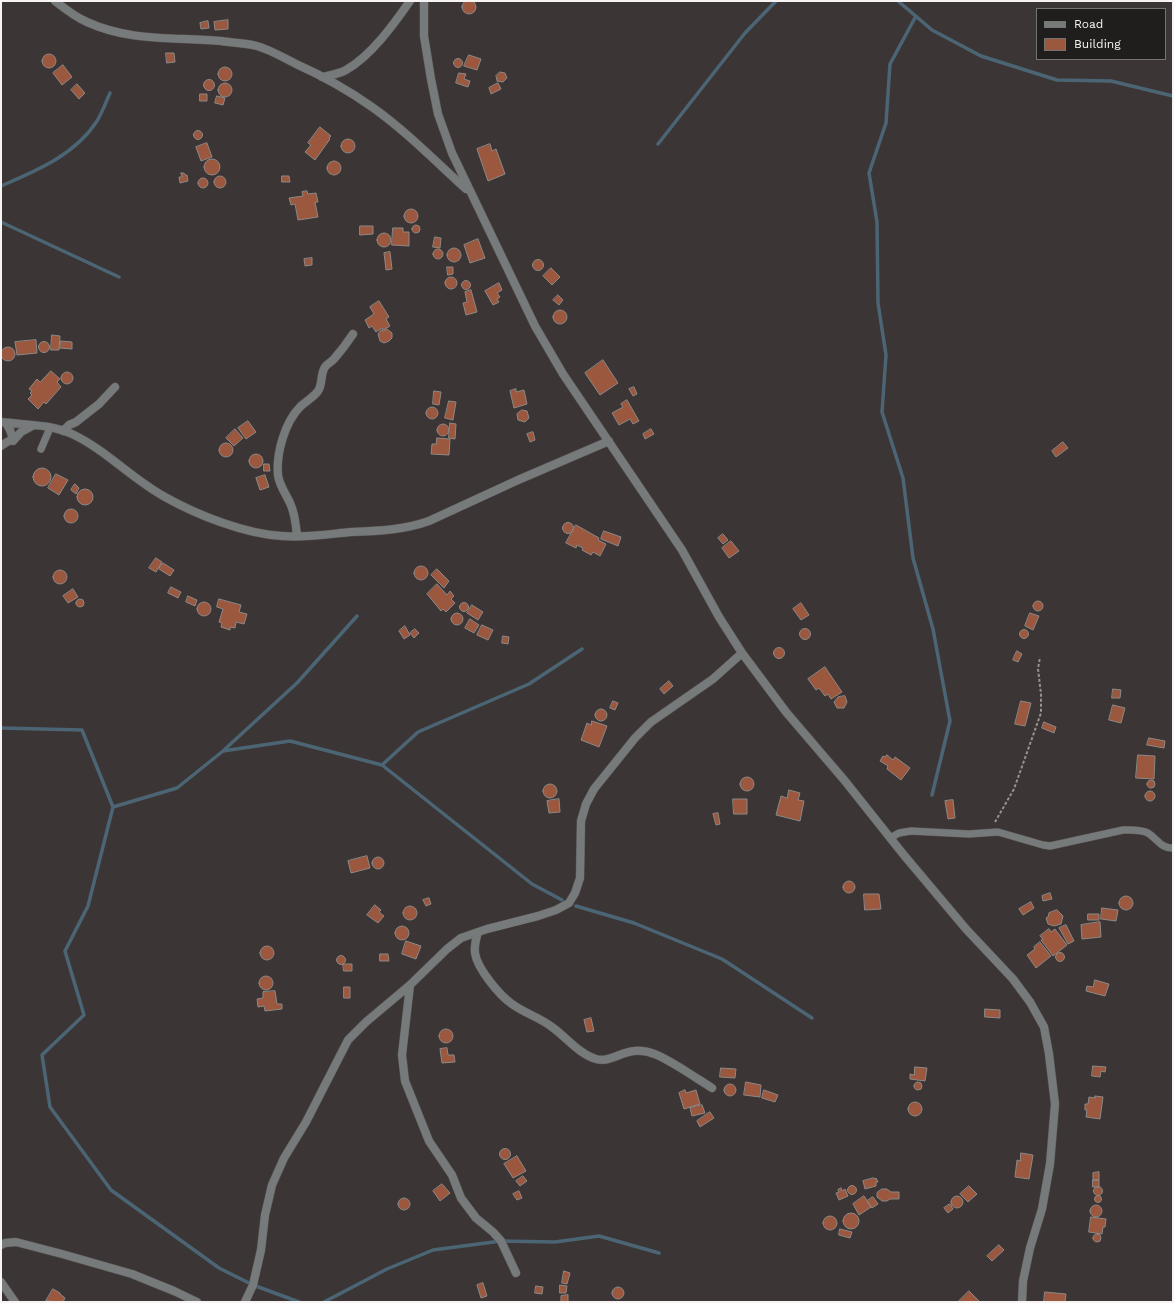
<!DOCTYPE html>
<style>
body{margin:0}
#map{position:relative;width:1174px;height:1303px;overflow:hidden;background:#3b3635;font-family:"Work Sans",sans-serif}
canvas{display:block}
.frame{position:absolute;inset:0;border:2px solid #f7f4f3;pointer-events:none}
.legend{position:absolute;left:1036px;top:8px;width:130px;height:52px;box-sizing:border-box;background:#201e1d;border:1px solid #767473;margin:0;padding:5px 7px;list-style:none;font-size:12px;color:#f7f4f3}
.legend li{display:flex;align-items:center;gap:8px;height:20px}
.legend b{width:20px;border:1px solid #767473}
</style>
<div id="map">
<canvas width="1174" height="1303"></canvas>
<div class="frame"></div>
<ul class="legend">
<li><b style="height:5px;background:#777a7a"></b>Road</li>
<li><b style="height:11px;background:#9b583f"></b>Building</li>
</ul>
</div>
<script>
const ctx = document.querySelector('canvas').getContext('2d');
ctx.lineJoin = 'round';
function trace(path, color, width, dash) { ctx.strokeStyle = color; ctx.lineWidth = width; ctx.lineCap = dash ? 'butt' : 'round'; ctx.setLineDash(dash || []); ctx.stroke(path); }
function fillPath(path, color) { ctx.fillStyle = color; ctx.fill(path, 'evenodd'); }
const stream = new Path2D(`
 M898,1l34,29 49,26 76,24 54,1 62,15
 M916,16l-26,48 -4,59 -17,50 8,49 1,81 8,52 -4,57 21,66 10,80 20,71 17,92 -18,74
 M658,144l87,-111 31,-32
 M1,186c35,-15 74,-31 96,-65 5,-8 9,-19 13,-28
 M1,222l118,55
 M1,728l81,2 31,77 -25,99 -23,45 19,64 -42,40 8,52 61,83 108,78 34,17 46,17
 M224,750l73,-67 60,-67
 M382,765l36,-33 111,-48 53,-35
 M113,807l64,-19 46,-37 67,-10 92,24 150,119 30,16
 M576,906l58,17 88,36 90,59
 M324,1302l63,-33 46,-19 68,-9 54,1 44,-6 60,17`);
const building = new Path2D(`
 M462 7a7 7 0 1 1 14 0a7 7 0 1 1-14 0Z
 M228,20v9l-13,1 -1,-8z
 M208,21l1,7 -8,1 -1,-6z
 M166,53h8l1,9 -8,1z
 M42 61a7 7 0 1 1 14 0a7 7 0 1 1-14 0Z
 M469,55l12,4 -4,11 -13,-4z
 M453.5 63a4.5 4.5 0 1 1 9 0a4.5 4.5 0 1 1-9 0Z
 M63,65l9,12 -10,8 -9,-12z
 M218 74a7 7 0 1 1 14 0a7 7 0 1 1-14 0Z
 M500,72l5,1 2,5 -4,4 -6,-1 -1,-5z
 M459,73l7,1 -2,5 6,2 -2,6 -12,-4z
 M203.5 85a5.5 5.5 0 1 1 11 0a5.5 5.5 0 1 1-11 0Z
 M498,83l3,6 -10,5 -2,-6z
 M218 90a7 7 0 1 1 14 0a7 7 0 1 1-14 0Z
 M77,84l8,9 -6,6 -8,-9z
 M200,94h7v7h-7z
 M217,96l8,2 -2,7 -8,-2z
 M320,127l11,9 -2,2 1,1 -15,21 -10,-8 6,-7 -3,-2z
 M193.5 135a4.5 4.5 0 1 1 9 0a4.5 4.5 0 1 1-9 0Z
 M341 146a7 7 0 1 1 14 0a7 7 0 1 1-14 0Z
 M207,143l5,14 -11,4 -5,-14z
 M490,144l2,7 4,-2 9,25 -17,7 -11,-32z
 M204 167a8 8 0 1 1 16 0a8 8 0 1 1-16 0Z
 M327 168a7 7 0 1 1 14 0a7 7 0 1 1-14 0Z
 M181,173h3l1,2h2l1,6 -8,2 -1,-6h3z
 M214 182a6 6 0 1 1 12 0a6 6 0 1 1-12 0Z
 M282,176h7l1,6h-8z
 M198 183a5 5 0 1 1 10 0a5 5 0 1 1-10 0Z
 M307,191l1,3 8,-1 2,9h-3l3,15 -20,3 -3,-16 -4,1 -2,-7 14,-2 -1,-4z
 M404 216a7 7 0 1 1 14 0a7 7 0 1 1-14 0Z
 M412 229a4 4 0 1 1 8 0a4 4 0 1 1-8 0Z
 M360,226h13v8l-13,1z
 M393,228h10v4h6v14l-17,-1z
 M377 240a7 7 0 1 1 14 0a7 7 0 1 1-14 0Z
 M435,237l6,1 -1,10 -7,-1z
 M478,239l7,19 -15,5 -6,-18z
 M447 255a7 7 0 1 1 14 0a7 7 0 1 1-14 0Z
 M433 254a5 5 0 1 1 10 0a5 5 0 1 1-10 0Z
 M390,252l2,17 -6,1 -2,-17z
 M312,258v7l-7,1 -1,-7z
 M532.5 265a5.5 5.5 0 1 1 11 0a5.5 5.5 0 1 1-11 0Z
 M447,267h6v7l-5,1z
 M551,268l9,9 -8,8 -9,-9z
 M445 283a6 6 0 1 1 12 0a6 6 0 1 1-12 0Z
 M461.5 285a4.5 4.5 0 1 1 9 0a4.5 4.5 0 1 1-9 0Z
 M499,283l3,7 -5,3 3,4 -3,2 2,3 -6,3 -8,-14z
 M471,290l6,22 -11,3 -3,-12 4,-1 -2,-10z
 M558,295l5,5 -4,5 -6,-5z
 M379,301l10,16 -3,2 4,7 -7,4 -1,-2 -6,4 -4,-6 -3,2 -4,-8 9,-6 -4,-7z
 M553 317a7 7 0 1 1 14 0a7 7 0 1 1-14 0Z
 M387,329l5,4v5l-3,3 -5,2 -4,-2 -2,-7 3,-4 2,1z
 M52,335l8,1 -1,14h-8z
 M36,340l1,13 -20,2 -2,-13z
 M61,341l11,1v7l-12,-1z
 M38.5 347a5.5 5.5 0 1 1 11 0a5.5 5.5 0 1 1-11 0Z
 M1 354a7 7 0 1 1 14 0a7 7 0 1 1-14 0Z
 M603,360l15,23 -18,12 -15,-22z
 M51,371l9,8 -3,3 4,5 -15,17 -2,-2 -6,7 -10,-10 4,-4 -2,-2 2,-2 -3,-2 8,-10 3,3z
 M61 378a6 6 0 1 1 12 0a6 6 0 1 1-12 0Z
 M634,387l3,7 -4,2 -4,-7z
 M516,389v3l8,-2 3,14 -13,4 -4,-17z
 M434,391l7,1 -2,13 -6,-1z
 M627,400l12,21 -6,3 -3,-5 -11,6 -7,-12 11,-6 -2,-3z
 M449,401l7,1 -3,18 -8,-2z
 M426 413a6 6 0 1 1 12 0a6 6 0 1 1-12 0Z
 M522,410l5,1 2,7 -4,4 -7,-2 -1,-6z
 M248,421l8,11 -10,7 -8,-11z
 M450,423l6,1 -1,15 -6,-1z
 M437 430a6 6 0 1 1 12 0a6 6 0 1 1-12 0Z
 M235,429l8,9 -9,8 -8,-8z
 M651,429l3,5 -9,5 -2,-5z
 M533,432l2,8 -5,2 -3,-8z
 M437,438l13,1 -1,16 -18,-1 1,-10h4z
 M1063,442l5,6 -12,9 -4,-6z
 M219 450a7 7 0 1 1 14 0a7 7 0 1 1-14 0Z
 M249 461a7 7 0 1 1 14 0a7 7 0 1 1-14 0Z
 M264,464h5l1,7h-6z
 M33 477a9 9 0 1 1 18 0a9 9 0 1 1-18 0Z
 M56,474l12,6 -9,15 -11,-7z
 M265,475l4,12 -9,3 -4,-12z
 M75,484l4,4 -3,6 -5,-4z
 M77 497a8 8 0 1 1 16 0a8 8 0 1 1-16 0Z
 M64 516a7 7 0 1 1 14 0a7 7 0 1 1-14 0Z
 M562.5 528a5.5 5.5 0 1 1 11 0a5.5 5.5 0 1 1-11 0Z
 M576,525l23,13 -1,2 8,4 -6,12 -7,-4 -2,3 -9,-5 1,-2 -6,-3 -1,3 -10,-5z
 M604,531l17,6 -3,9 -17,-7z
 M723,534l5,6 -5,4 -5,-6z
 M731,541l8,10 -10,7 -7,-10z
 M156,558l6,4 -6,10 -7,-4z
 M163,563l11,7 -4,6 -11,-7z
 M414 573a7 7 0 1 1 14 0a7 7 0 1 1-14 0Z
 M437,569l12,12 -5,7 -13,-13z
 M53 577a7 7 0 1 1 14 0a7 7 0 1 1-14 0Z
 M437,584l10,11 3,-4 4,5 -3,3 4,4 -9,9 -3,-3 -2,2 -14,-17z
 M171,587l10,5 -3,6 -10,-5z
 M73,589l5,8 -10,6 -5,-7z
 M188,596l9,4 -2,6 -9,-4z
 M76 603a4 4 0 1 1 8 0a4 4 0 1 1-8 0Z
 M219,599l22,6 -2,7 8,2 -3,10 -8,-2 -1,6 -5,-1v3l-9,-3 1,-4 -3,-1 4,-13 -6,-2z
 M1033 606a5 5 0 1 1 10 0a5 5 0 1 1-10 0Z
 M197 609a7 7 0 1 1 14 0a7 7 0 1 1-14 0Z
 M459.5 607a4.5 4.5 0 1 1 9 0a4.5 4.5 0 1 1-9 0Z
 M801,603l8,12 -8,5 -8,-11z
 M472,605l11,7 -5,8 -11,-7z
 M451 619a6 6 0 1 1 12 0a6 6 0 1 1-12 0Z
 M1030,613l9,3 -6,14 -8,-4z
 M470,619l9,6 -5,8 -9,-5z
 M482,625l11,5 -5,10 -11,-5z
 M405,626l5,9 -6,4 -5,-8z
 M799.5 634a5.5 5.5 0 1 1 11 0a5.5 5.5 0 1 1-11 0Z
 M415,629l4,4 -5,5 -4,-5z
 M1019.5 634a4.5 4.5 0 1 1 9 0a4.5 4.5 0 1 1-9 0Z
 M503,636l6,1 -1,7 -6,-1z
 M773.5 653a5.5 5.5 0 1 1 11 0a5.5 5.5 0 1 1-11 0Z
 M1017,651l5,3 -4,8 -5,-2z
 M825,667l17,25 -11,7 -3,-5 -3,2 -6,-8 -3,2 -8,-11z
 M669,681l4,5 -9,8 -4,-5z
 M1113,689l8,1 -1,8h-8z
 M845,696l2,6 -3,6h-7l-3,-6 4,-5z
 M613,701l5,2 -3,7 -5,-2z
 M1021,701l10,2 -6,23 -10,-2z
 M1113,705l12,3 -4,15 -12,-3z
 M595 715a6 6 0 1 1 12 0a6 6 0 1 1-12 0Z
 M592,721l15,5 -8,21 -18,-7 6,-17 4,2z
 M1044,722l12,5 -2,6 -12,-5z
 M1149,738l16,3 -1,7 -17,-3z
 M887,755l6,5 2,-3 15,11 -9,12 -14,-11 1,-3 -8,-5 3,-5 2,1z
 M1138,755l17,1 -1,23 -18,-1z
 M740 784a7 7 0 1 1 14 0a7 7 0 1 1-14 0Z
 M1147 784a4 4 0 1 1 8 0a4 4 0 1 1-8 0Z
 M543 791a7 7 0 1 1 14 0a7 7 0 1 1-14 0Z
 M789,790l11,3 -2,7 6,1 -4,20 -24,-6 5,-19 6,2z
 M1145 796a5 5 0 1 1 10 0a5 5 0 1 1-10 0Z
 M559,799l1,13 -11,1 -2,-12z
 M733,799h14v15h-13z
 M953,800l2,18 -7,1 -3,-18z
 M718,813l2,11 -4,1 -3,-11z
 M367,856l3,12 -19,5 -3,-12z
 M372 863a6 6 0 1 1 12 0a6 6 0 1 1-12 0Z
 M843 887a6 6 0 1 1 12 0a6 6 0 1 1-12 0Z
 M1050,893l2,6 -9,2 -1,-5z
 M864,894h15l2,15 -16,1z
 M1119 903a7 7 0 1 1 14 0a7 7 0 1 1-14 0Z
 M429,898l2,6 -5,2 -3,-6z
 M1031,902l3,6 -11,7 -4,-6z
 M375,905l6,5 -2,2 5,4 -6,7 -11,-8z
 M403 913a7 7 0 1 1 14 0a7 7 0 1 1-14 0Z
 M1102,908l16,2 -2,11 -15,-2z
 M1057,910l6,6 -2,8 -7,2 -6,-2 -2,-6 2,-1 1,-4z
 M1088,914h11v6h-11z
 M1100,922l1,15 -19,2 -1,-14z
 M1066,925l8,16 -6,3 -9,-16z
 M395 933a7 7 0 1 1 14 0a7 7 0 1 1-14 0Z
 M1049,929l2,3 4,-3 12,16 -14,11 -12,-16 2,-1 -3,-3z
 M406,941l15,5 -5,13 -14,-5z
 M1040,942l11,14 -15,12 -9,-13 8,-6 -1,-2z
 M260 953a7 7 0 1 1 14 0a7 7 0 1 1-14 0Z
 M1055.5 957a4.5 4.5 0 1 1 9 0a4.5 4.5 0 1 1-9 0Z
 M380,954h8l1,7h-9z
 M336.5 960a4.5 4.5 0 1 1 9 0a4.5 4.5 0 1 1-9 0Z
 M343,964h9v7h-8z
 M259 983a7 7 0 1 1 14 0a7 7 0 1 1-14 0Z
 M1095,980l14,4 -4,12 -19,-5 1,-5 6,1z
 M344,987h6v11h-6z
 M275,991l2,13h5v5l-17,2 -1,-5 -6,1 -1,-8 6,-1v-6z
 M985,1009l15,1v8l-15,-1z
 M591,1018l3,13 -7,1 -3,-12z
 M439 1036a7 7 0 1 1 14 0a7 7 0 1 1-14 0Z
 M447,1048l1,7h6l1,7 -13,1 -2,-14z
 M1093,1066l13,1 -1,5 -4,-1 -1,6 -8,-1z
 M915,1067l12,1 -2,13 -15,-2v-5l4,1z
 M721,1068l15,1 -1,9 -15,-1z
 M914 1086a4 4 0 1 1 8 0a4 4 0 1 1-8 0Z
 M746,1082l15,3 -1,12 -16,-2z
 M724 1090a6 6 0 1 1 12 0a6 6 0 1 1-12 0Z
 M685,1090l1,3 10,-3 4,14 -16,5 -5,-16z
 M764,1090l14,5 -3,7 -13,-4z
 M1095,1096l8,1 -3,22 -14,-2 1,-7h-2v-6h3l1,-7 6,1z
 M908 1109a7 7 0 1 1 14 0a7 7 0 1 1-14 0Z
 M702,1105l3,8 -13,3 -2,-8z
 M710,1112l4,6 -14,9 -3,-6z
 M499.5 1154a5.5 5.5 0 1 1 11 0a5.5 5.5 0 1 1-11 0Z
 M1021,1153l12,2 -4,24 -14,-2 2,-17 3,1z
 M517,1156l9,15 -13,7 -9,-14z
 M1099,1172v8h-6v-7z
 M523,1176l4,5 -7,5 -4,-5z
 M874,1178l1,1 1,-1 2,4h-2v4l-11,3 -2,-8z
 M1093,1180h6v7h-6z
 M442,1184l8,9 -10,8 -7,-10z
 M847.5 1190a4.5 4.5 0 1 1 9 0a4.5 4.5 0 1 1-9 0Z
 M969,1186l8,8 -9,8 -8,-8z
 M1093.5 1191a4.5 4.5 0 1 1 9 0a4.5 4.5 0 1 1-9 0Z
 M841,1188l1,3 3,-2 3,7 -9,4 -3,-7 3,-1 -1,-2z
 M882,1189h5l4,3h8v7h-9l-3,2h-5l-5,-4v-4z
 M519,1191l3,7 -5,2 -4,-6z
 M1094.5 1199a3.5 3.5 0 1 1 7 0a3.5 3.5 0 1 1-7 0Z
 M864,1196l7,11 -12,8 -6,-11z
 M951 1202a6 6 0 1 1 12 0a6 6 0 1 1-12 0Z
 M873,1197l5,7 -6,4 -5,-7z
 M398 1204a6 6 0 1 1 12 0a6 6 0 1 1-12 0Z
 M950,1204l3,5 -5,4 -4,-5z
 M1090 1211a6 6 0 1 1 12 0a6 6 0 1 1-12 0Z
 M843 1221a8 8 0 1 1 16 0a8 8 0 1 1-16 0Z
 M823 1223a7 7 0 1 1 14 0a7 7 0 1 1-14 0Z
 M1091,1217l15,2 -1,8h-2l-1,7 -13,-2z
 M840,1229l12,3 -2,6 -11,-3z
 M1093 1238a4 4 0 1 1 8 0a4 4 0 1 1-8 0Z
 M999,1245l5,5 -12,11 -5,-5z
 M564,1271l6,2 -3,11 -5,-1z
 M483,1283l4,13 -6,2 -4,-13z
 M560,1285l7,1 -1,7h-6z
 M536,1286l7,1 -1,7 -7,-1z
 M612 1293a6 6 0 1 1 12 0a6 6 0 1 1-12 0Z
 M53,1289l7,4v1l5,4 -2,4 -17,-1z
 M969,1291l10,10 -2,1h-19z
 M1045,1292l21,2 -1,8h-21z
 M568,1295v7h-7v-6z`);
const path = new Path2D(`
 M995,822l19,-33 27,-76v-19l-3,-25 2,-12`);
const lane = new Path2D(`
 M41,449l9,-21
 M890,838l9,-5 12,-2 58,3 29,-2 45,13 7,1 73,-16c8,0 18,-1 25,3 9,6 14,16 25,15`);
const street = new Path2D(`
 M55,1c10,8 20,16 32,21 43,20 90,15 134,19 12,2 25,2 36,5 14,4 27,12 39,18 27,12 52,26 76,43 34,24 63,54 94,82
 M424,1v35l7,43 7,35 14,39 83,173 28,48 119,176 37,67 23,36 44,59 59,69 58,73 63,75 47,50 17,23 14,25 5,27 6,50 -5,60 -8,45 -12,39 -7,33 -1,21
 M322,77c9,-2 17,-3 24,-7 25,-14 48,-46 64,-69
 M1,422c23,3 50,2 71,12 34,16 60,45 93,63 32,18 80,37 117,39 23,2 47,-2 69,-4 27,-1 53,-2 78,-11l89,-41 91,-39
 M63,431l6,-6 7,-3 23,-18 16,-17
 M13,439v2l8,-9 11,-6
 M1,446l6,-4 6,-3 -3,-9 -4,-7
 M297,536c-1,-11 -2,-23 -7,-33 -4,-9 -11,-18 -12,-28 -2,-22 7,-53 22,-68 6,-6 14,-10 18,-16 5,-7 2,-17 7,-24 2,-3 6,-5 9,-8 7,-8 13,-16 19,-25
 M478,932c-2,7 -4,13 -3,21 2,15 24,42 37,51 12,9 27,13 40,23 14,10 27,27 44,32 12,4 25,-7 38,-8 19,-2 34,10 50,19 9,6 19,12 28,18
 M410,985l-8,70 3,26 24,60 23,34 9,23 15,20 17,14 8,9 15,32
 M1,1245l4,-2 11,-1 46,12 70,20 42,17 23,11
 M1,1282l14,20
 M245,1302l8,-17 8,-35 4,-35 7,-30 12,-27 22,-36 42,-82 18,-18 44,-37 37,-36 14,-11 26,-9 51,-13 18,-6 13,-7 6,-10 5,-15 1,-57 5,-17 8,-15 41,-51 16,-16 62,-43 29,-26`);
trace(stream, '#4c6574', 3.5);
fillPath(building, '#9b583f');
trace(building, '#8d8886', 1);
trace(lane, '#595453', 8);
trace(street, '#595453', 9);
trace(path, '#979392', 2, [3, 2]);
trace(lane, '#777a7a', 7);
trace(street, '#777a7a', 8);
</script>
